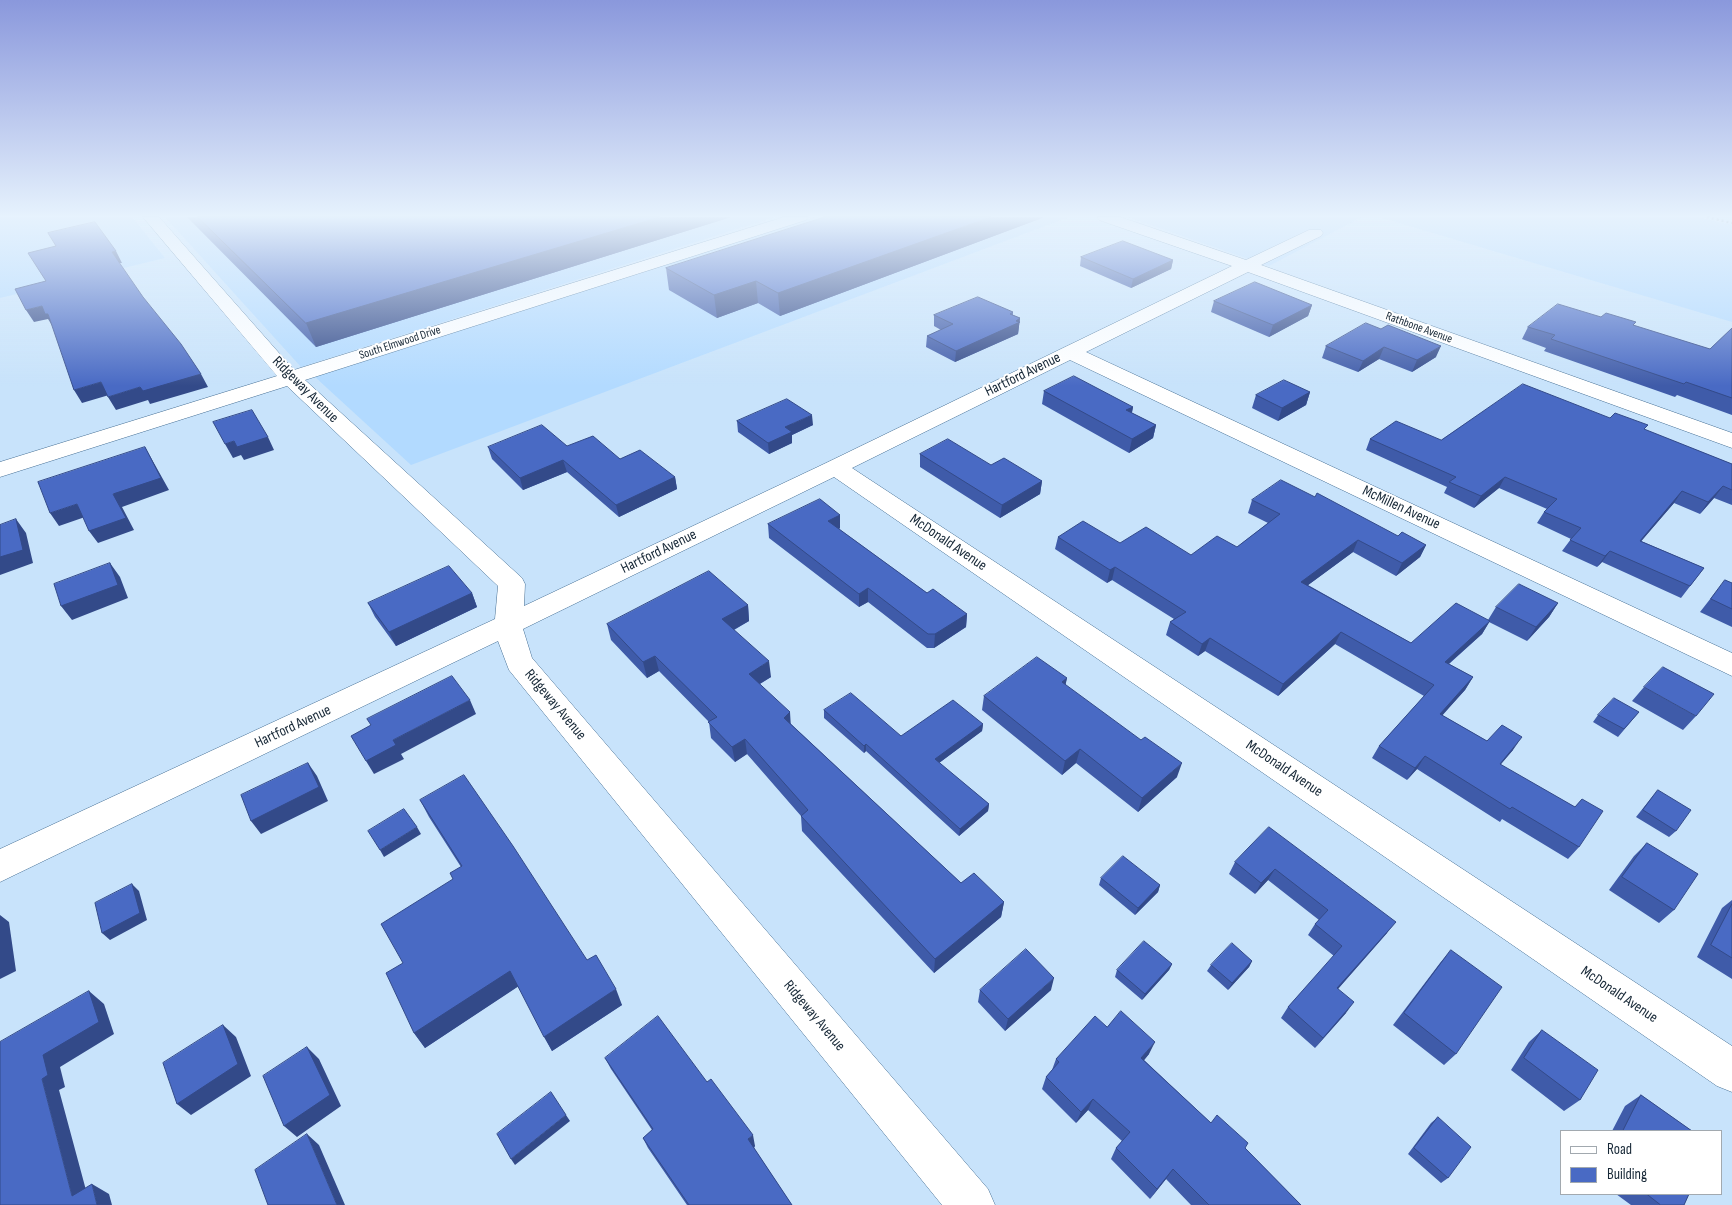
<!DOCTYPE html>
<style>
body{margin:0}
#map{position:relative;width:1732px;height:1205px;overflow:hidden;background:#c8e3fb;font-family:"Sofia Sans Condensed",sans-serif}
canvas{display:block}
.legend{position:absolute;left:1560px;top:1130px;width:162px;height:65px;box-sizing:border-box;background:#fff;border:1px solid #a2a9af;margin:0;padding:6px 9px;list-style:none;font-size:15px;color:#162736}
.legend li{display:flex;align-items:center;gap:10px;height:25px}
.legend b{width:25px;border:1px solid #a2a9af}
</style>
<div id="map">
<canvas width="1732" height="1205"></canvas>
<ul class="legend">
<li><b style="height:6px;background:#fff"></b>Road</li>
<li><b style="height:14px;background:#496ac4"></b>Building</li>
</ul>
</div>
<script>
const ctx = document.querySelector('canvas').getContext('2d');
ctx.lineJoin = 'round';
function fillPath(path, color) { ctx.fillStyle = color; ctx.fill(path, 'evenodd'); }
function trace(path, color, width, dash) { ctx.strokeStyle = color; ctx.lineWidth = width; ctx.lineCap = dash ? 'butt' : 'round'; ctx.setLineDash(dash || []); ctx.stroke(path); }
function drawText(font, color, halo, rows, align = 'center') {
  ctx.font = font + ' "Sofia Sans Condensed",sans-serif'; ctx.lineWidth = 4; ctx.setLineDash([]); ctx.textBaseline = 'middle'; ctx.strokeStyle = halo; ctx.fillStyle = color; for (const [text, x, y, turn = 0] of rows) {
    ctx.save(); ctx.translate(x, y); ctx.rotate((+turn || 0) * Math.PI / 180); ctx.textAlign = isNaN(turn) ? turn : align; if (halo) ctx.strokeText(text, 0, 0); ctx.fillText(text, 0, 0); ctx.restore();
  }
}
const built = new Path2D(`
 M0,217h132l33,41 -165,40z
 M165,217h610l-474,150z
 M814,217h255l-658,248 -96,-88z
 M1127,217h235l-93,49z
 M1379,217h319l34,8v97z`);
const minor = new Path2D(`
 M143,217h16l135,153 490,-153h24l-2,3 -501,160 217,198 3,6 -1,22 302,-143 406,-197 -133,-46 -2,-3h23l126,43 63,-30h12l2,3 -2,3 -60,29 471,168v15l-484,-176 -162,80 646,301v23l-662,-316 -218,108 880,578v46l-15,-6 -883,-609 -311,152 9,29 456,531 7,16h-53l-433,-535 -11,-29 -498,241v-33l495,-230 3,-33 -211,-200 -287,91v-15l277,-86z`);
const rail = new Path2D(`
 M1707,217l25,6`);
const wall = new Path2D(`
 M187,217h544l-415,130z
 M1042,218l-262,98 -22,-13 -41,15 -48,-28 -3,-22z
 M1081,257l92,3 -2,9 -40,19 -51,-22z
 M1214,301l98,4 -4,11 -39,21 -58,-25z
 M1013,312v3l7,3 -2,16 -63,28 -29,-15 1,-11 14,-6 -7,-4v-11z
 M1601,317l33,9 76,23 22,-21v87l-55,-20 -2,2 -131,-46 2,-3 -24,-9 6,-12z
 M1381,329l55,28 -24,15 -33,-13 -21,13 -36,-14 4,-12z
 M1044,391l89,16 -1,6 24,12 -3,13 -24,15 -87,-49z
 M1310,392l-4,13 -28,16 -26,-13 4,-13z
 M1610,418l35,12 87,34v41l-18,-7 -14,16 -26,-11 -33,38 63,27 -23,30 -79,-36 -5,5 -35,-16 9,-12 -34,-16 7,-11 3,-3 -48,-21 -25,20 -30,-15 3,-6 -81,-37 4,-11 71,1z
 M737,421l76,4 -21,10v8l-23,11 -31,-22z
 M567,446l53,13 55,18 2,12 -58,28 -52,-45 -44,18 -31,-31 -4,-12z
 M920,454l71,11 51,16 -2,13 -40,24 -80,-51z
 M1252,500l146,36 28,9 -6,12 -24,19 -43,-24 -45,33 103,58 77,-23 8,-13 62,-4 -9,14 -22,24 -38,-19 -7,12 -33,30 24,13 -8,13 -23,25 45,26 26,9 -13,15 75,42 7,-8 -3,48 -11,12 -66,-40 -2,3 -83,-53 -10,11 -35,-22 7,-12 45,-50 -89,-52 -57,52 -73,-45 -7,5 -32,-21 4,-13 4,-3 -62,-39 -5,3 -52,-34 3,-12 62,6 71,12 46,-8 31,-24 -20,-10z
 M840,515v13l-1,1 88,64 40,21 -1,13 -32,21h-7l-59,-46 -9,5 -90,-69 -1,-14z
 M1725,580l7,3v44l-32,-15z
 M472,593l5,14 -81,39 -21,-29 -7,-14z
 M748,605l1,16 -15,9 37,47 -11,7 31,40 170,159 43,19 -3,15 -67,56 -132,-142 -1,-15 -54,-62 -12,8 -24,-24 -2,-16 -50,-51 -12,7 -36,-38 -4,-16z
 M1067,678l-2,7 112,92 -39,35 -62,-49 -14,12 -80,-65 2,-14z
 M1644,687l52,29 -13,14 -51,-29z
 M824,710l77,26 82,-12 -1,7 -43,32 50,41 -1,7 -29,25 -93,-85 -2,2 -40,-35z
 M1639,712l-21,25 -25,-15 5,-7z
 M1658,790l18,41 -7,6 -33,-20 16,-20z
 M420,800l167,160 35,45 -70,46 -34,-65 -93,62 -11,-15 -11,-70 58,-96 -32,-50z
 M1269,827l118,106 -49,56 8,24 -31,35 -34,-30 7,-11 46,-51 -26,-21 7,-11 4,-4 -51,-40 -13,14 -26,-20 6,-12z
 M1647,843l27,67 -15,13 -50,-33 25,-34z
 M1101,878l59,7 -2,7 -23,23 -36,-30z
 M1732,900v79l-35,-22 25,-49z
 M1451,950l5,104 -12,11 -51,-40 47,-62z
 M1252,961l-3,6 -21,23 -21,-19 4,-6z
 M1172,964l-3,6 -27,30 -27,-23 2,-7z
 M980,990h71l-46,41 -27,-29z
 M1107,1027l42,27 -5,6 67,63 34,25 56,57h-110l-25,-26 -16,20 -39,-40 5,-11 6,-7 -34,-31 -12,13 -34,-34 4,-12 6,-7 4,-11z
 M1542,1030l38,70 -16,11 -53,-41 18,-28z
 M605,1058l102,24 48,64 -1,2 38,57h-105l-39,-57 -5,-10 9,-8 -41,-61z
 M1641,1095l51,36h-80l13,-25z
 M1438,1117l10,61 -7,5 -33,-29 23,-31z
 M1616,1194h73l-5,11h-53z`);
const shadedWall = new Path2D(`
 M660,217h71l-415,130 -10,-24z
 M991,217h52l-1,1 -262,98 -2,-23z
 M116,251l6,12h-3l-7,-11z
 M1173,260l-2,9 -40,19 2,-9z
 M756,281l2,22 -41,15 -3,-23z
 M1312,305l-4,11 -39,21 4,-12z
 M42,306l6,8 5,13 -5,-8 -14,3 -8,-12z
 M1020,318l-2,16 -63,28 1,-11z
 M1441,346l-5,11 -24,15 5,-12z
 M1384,347l-5,12 -21,13 5,-11z
 M201,374l7,13 -58,17 -2,-4 -32,10 -8,-13 32,-10z
 M101,382l8,13 -27,8 -8,-13z
 M1310,392l-4,13 -28,16 4,-13z
 M1133,407l-3,13 -4,-10z
 M812,415l1,10 -21,10v8l-23,11 -1,-11 17,-16z
 M1156,425l-3,13 -24,15 3,-14z
 M268,437l6,13 -30,10 -3,-5 -8,3 -8,-14 9,-3z
 M145,447l24,43 -47,17 12,23 -36,13 -9,-12z
 M563,460l4,12 -44,18 -3,-12z
 M675,477l2,12 -58,28 -3,-12z
 M1505,477l-6,11 -25,20 7,-12z
 M1042,481l-2,13 -40,24 2,-13z
 M1723,486l-9,12 -14,16 8,-12z
 M1682,491l-8,12 -42,49 8,-11z
 M77,504l8,13 -26,9 -9,-13z
 M840,515v13l-11,6 -1,-13z
 M16,519l10,14 7,30 -33,12v-18z
 M1358,540l-5,12 -57,42 5,-12z
 M1426,545l-6,12 -24,19 6,-13z
 M1610,551l-8,11 -5,5 8,-11z
 M110,563l10,14 8,21 -56,22 -11,-14z
 M1115,567l-3,13 -5,3 3,-13z
 M868,588v14l-9,5v-13z
 M472,593l5,14 -81,39 -7,-14z
 M1558,603l-9,14 -22,24 9,-14z
 M748,605l1,16 -25,14 -2,-16z
 M967,614l-1,13 -32,21 1,-14z
 M1490,621l-8,13 -45,40 8,-12z
 M1341,632l-6,12 -57,52 5,-12z
 M1210,638l-5,13 -7,5 4,-12z
 M655,656l4,15 -12,7 -4,-16z
 M769,661l2,16 -20,12 -2,-15z
 M1473,677l-8,13 -33,37 8,-13z
 M1067,678l-3,14 -2,-10z
 M470,700l6,14 -75,40 3,5 -30,15 -8,-13 27,-21z
 M790,712l1,16 -7,-10z
 M983,724l-1,7 -47,35v-7z
 M1522,737l-9,13 -23,27 10,-13z
 M745,739l2,15 -12,8 -3,-15z
 M866,744v7l-2,2v-7z
 M1080,749l-4,14 -14,12 3,-14z
 M1425,756l-8,13 -10,11 8,-12z
 M308,763l9,13 11,25 -67,33 -10,-13z
 M1182,763l-5,14 -39,35 4,-14z
 M989,804l-1,7 -29,25 1,-7z
 M417,827l4,7 -37,23 -4,-7z
 M1275,869l-7,11 -13,14 6,-11z
 M132,884l7,7 8,29 -37,20 -8,-7z
 M1160,885l-2,7 -23,23 3,-7z
 M1004,902l-3,15 -67,56 1,-14z
 M0,915l9,7 7,49 -16,8z
 M1396,922l-9,11 -58,66 8,-11z
 M1252,961l-3,6 -21,23 4,-7z
 M1172,964l-3,6 -27,30 3,-6z
 M510,971l9,15 -94,62 -11,-15z
 M1054,978l-3,12 -46,41 3,-12z
 M616,989l6,16 -70,46 -8,-14z
 M89,991l15,13 10,30 -54,33 5,20 -6,3 31,115 -18,-9 -30,-117 1,-24z
 M1354,1002l-8,11 -31,35 8,-10z
 M223,1025l13,12 15,39 -60,39 -14,-11z
 M1155,1042l-6,12 -13,16 5,-12z
 M307,1047l12,12 22,47 -44,31 -13,-11z
 M1093,1099l-5,11 -12,13 5,-11z
 M566,1115l4,6 -55,44 -4,-6z
 M307,1134l12,11 26,60h-8z
 M753,1135l2,11 -4,4 -3,-11z
 M1173,1169l-7,10 -16,20 7,-10z
 M92,1184l17,10 3,11h-15z`);
const building = new Path2D(`
 M198,217h462l-354,106z
 M825,217h166l-213,76 -22,-12 -42,14 -48,-27z
 M95,222l21,29 -4,1 31,45 38,47 20,30 -58,17 -3,-4 -32,10 -7,-15 -27,8 -26,-76h-3l-3,-8 -16,4 -11,-21 31,-8 -18,-28 28,-7 -8,-13z
 M1123,241l50,19 -40,19 -52,-22z
 M1255,282l57,23 -39,20 -59,-24z
 M978,297l35,15 -3,2 10,4 -4,3 4,1 -64,29 -29,-15 26,-12 -19,-9z
 M1558,304l43,13 5,-4 30,9 -3,3 77,24 22,-21v70l-46,-16 -2,2 -133,-45 4,-4 -27,-8z
 M1366,323l15,6 7,-4 53,21 -24,14 -33,-13 -21,14 -37,-15z
 M1074,376l59,31 -7,3 30,15 -24,14 -88,-48z
 M1284,380l26,12 -28,16 -26,-13z
 M1523,384l87,34 5,-5 33,12 -4,4 88,35v26l-9,-4 -15,16 -26,-11 -42,50 64,27 -14,18 -80,-35 -5,5 -35,-16 11,-12 -37,-16 13,-13 -52,-22 -24,19 -32,-14 7,-5 -86,-38 26,-18 45,19z
 M787,399l25,16 -27,12 7,5 -24,11 -31,-22z
 M252,410l16,27 -31,10 -3,-6 -9,3 -12,-22z
 M542,425l25,21 26,-10 27,23 20,-9 35,27 -59,28 -53,-45 -43,18 -32,-31z
 M948,439l43,26 13,-7 38,23 -40,24 -82,-51z
 M145,447l16,31 -48,16 13,24 -37,13 -12,-27 -27,9 -12,-31z
 M1281,480l34,17 2,-4 81,43 4,-4 24,13 -24,18 -44,-23 -57,42 110,61 45,-40 34,18 -45,41 28,15 -33,37 47,27 15,-16 20,12 -22,27 75,43 7,-8 21,12 -24,36 -67,-40 -2,2 -85,-53 -10,12 -36,-22 55,-61 -93,-53 -58,52 -73,-46 -8,6 -32,-22 16,-10 -71,-45 -5,3 -52,-33 25,-16 37,22 26,-16 45,28 26,-19 20,11 43,-33 -28,-14z
 M820,499l20,16 -12,6 99,72 6,-4 34,25 -32,20h-7l-60,-46 -9,6 -91,-70z
 M16,519l7,31 -23,7v-32z
 M110,563l8,22 -57,21 -7,-22z
 M449,566l23,27 -83,39 -21,-29z
 M709,571l39,34 -26,14 47,42 -20,13 41,38 -6,6 177,165 13,-10 30,29 -69,57 -134,-143 7,-6 -63,-71 -13,8 -24,-25 9,-5 -62,-61 -12,6 -36,-38z
 M1725,580l7,3v26l-21,-10z
 M1519,584l39,19 -22,24 -40,-20z
 M1037,657l30,21 -5,4 79,58 4,-3 37,26 -40,35 -62,-49 -15,12 -81,-65z
 M1663,667l51,27 -18,22 -52,-29z
 M452,676l18,24 -77,40 3,5 -30,16 -15,-25 20,-11 -4,-6z
 M851,693l50,43 52,-36 30,24 -48,35 54,45 -29,25 -94,-85 -2,2 -40,-36z
 M1614,698l25,14 -15,17 -26,-14z
 M308,763l11,24 -68,34 -10,-26z
 M464,775l49,71 74,114 9,-5 20,34 -72,48 -34,-66 -96,62 -28,-60 17,-10 -22,-39 72,-45 -3,-6 12,-7 -42,-66z
 M1658,790l33,20 -15,21 -33,-21z
 M404,809l13,18 -37,23 -12,-19z
 M1269,827l127,95 -59,66 17,14 -31,36 -35,-31 54,-61 -27,-22 13,-14 -53,-41 -14,14 -26,-21z
 M1647,843l51,31 -24,36 -52,-33z
 M1123,856l37,29 -22,23 -37,-30z
 M132,884l8,29 -38,20 -7,-30z
 M1732,904v54l-21,-13z
 M1144,941l28,23 -27,30 -28,-24z
 M1232,943l20,18 -20,22 -21,-18z
 M1026,949l28,29 -46,41 -28,-29z
 M1451,950l51,37 -46,67 -52,-41z
 M89,991l10,31 -56,33 5,20 -6,4 30,117 20,-12 5,21h-97v-163z
 M1121,1011l34,31 -14,16 70,65 6,-8 31,28 -3,5 56,57h-92l-36,-36 -16,20 -41,-41 14,-16 -37,-33 -12,13 -35,-35 13,-15 -3,-3 39,-43 12,11z
 M658,1016l49,66 4,-3 42,56 -5,4 44,66h-103l-46,-67 10,-9 -48,-71z
 M223,1025l15,39 -61,40 -14,-41z
 M1542,1030l56,40 -18,30 -56,-42z
 M307,1047l23,48 -46,31 -21,-50z
 M551,1092l15,23 -55,44 -14,-25z
 M1641,1095l51,36h-69z
 M1438,1117l33,30 -23,31 -34,-30z
 M307,1134l30,71h-69l-13,-35z
 M1647,1194h42l-5,11h-23z`);
const farStreetnames = [
 ["Rathbone Avenue",1419,328,20],
 ["South Elmwood Drive",400,343,-18]
];
const streetNames = [
 ["Hartford Avenue",1023,375,-26],
 ["Ridgeway Avenue",305,390,45],
 ["McMillen Avenue",1401,508,25],
 ["McDonald Avenue",948,543,34],
 ["Hartford Avenue",659,552,-26],
 ["Ridgeway Avenue",555,705,50],
 ["Hartford Avenue",293,727,-25],
 ["McDonald Avenue",1284,769,34],
 ["McDonald Avenue",1619,995,34],
 ["Ridgeway Avenue",814,1016,50]
];
fillPath(built, '#b2daff');
trace(minor, '#466f94', 1);
fillPath(minor, '#fff');
trace(rail, '#3c4f60', 2.5, [2, 3]);
fillPath(wall, '#3f5ba9');
fillPath(shadedWall, '#334a89');
fillPath(building, '#496ac4');
trace(building, '#334a89', 1);
const sky = ctx.createLinearGradient(0, 0, 0, 386);
sky.addColorStop(0, '#8a98dc');
sky.addColorStop(0.56, '#e6f2fd');
sky.addColorStop(1, '#e6f2fd00');
ctx.fillStyle = sky;
ctx.fillRect(0, 0, 1732, 386);
drawText('12px', '#162736', '#fff', farStreetnames);
drawText('15px', '#162736', '#fff', streetNames);
</script>
